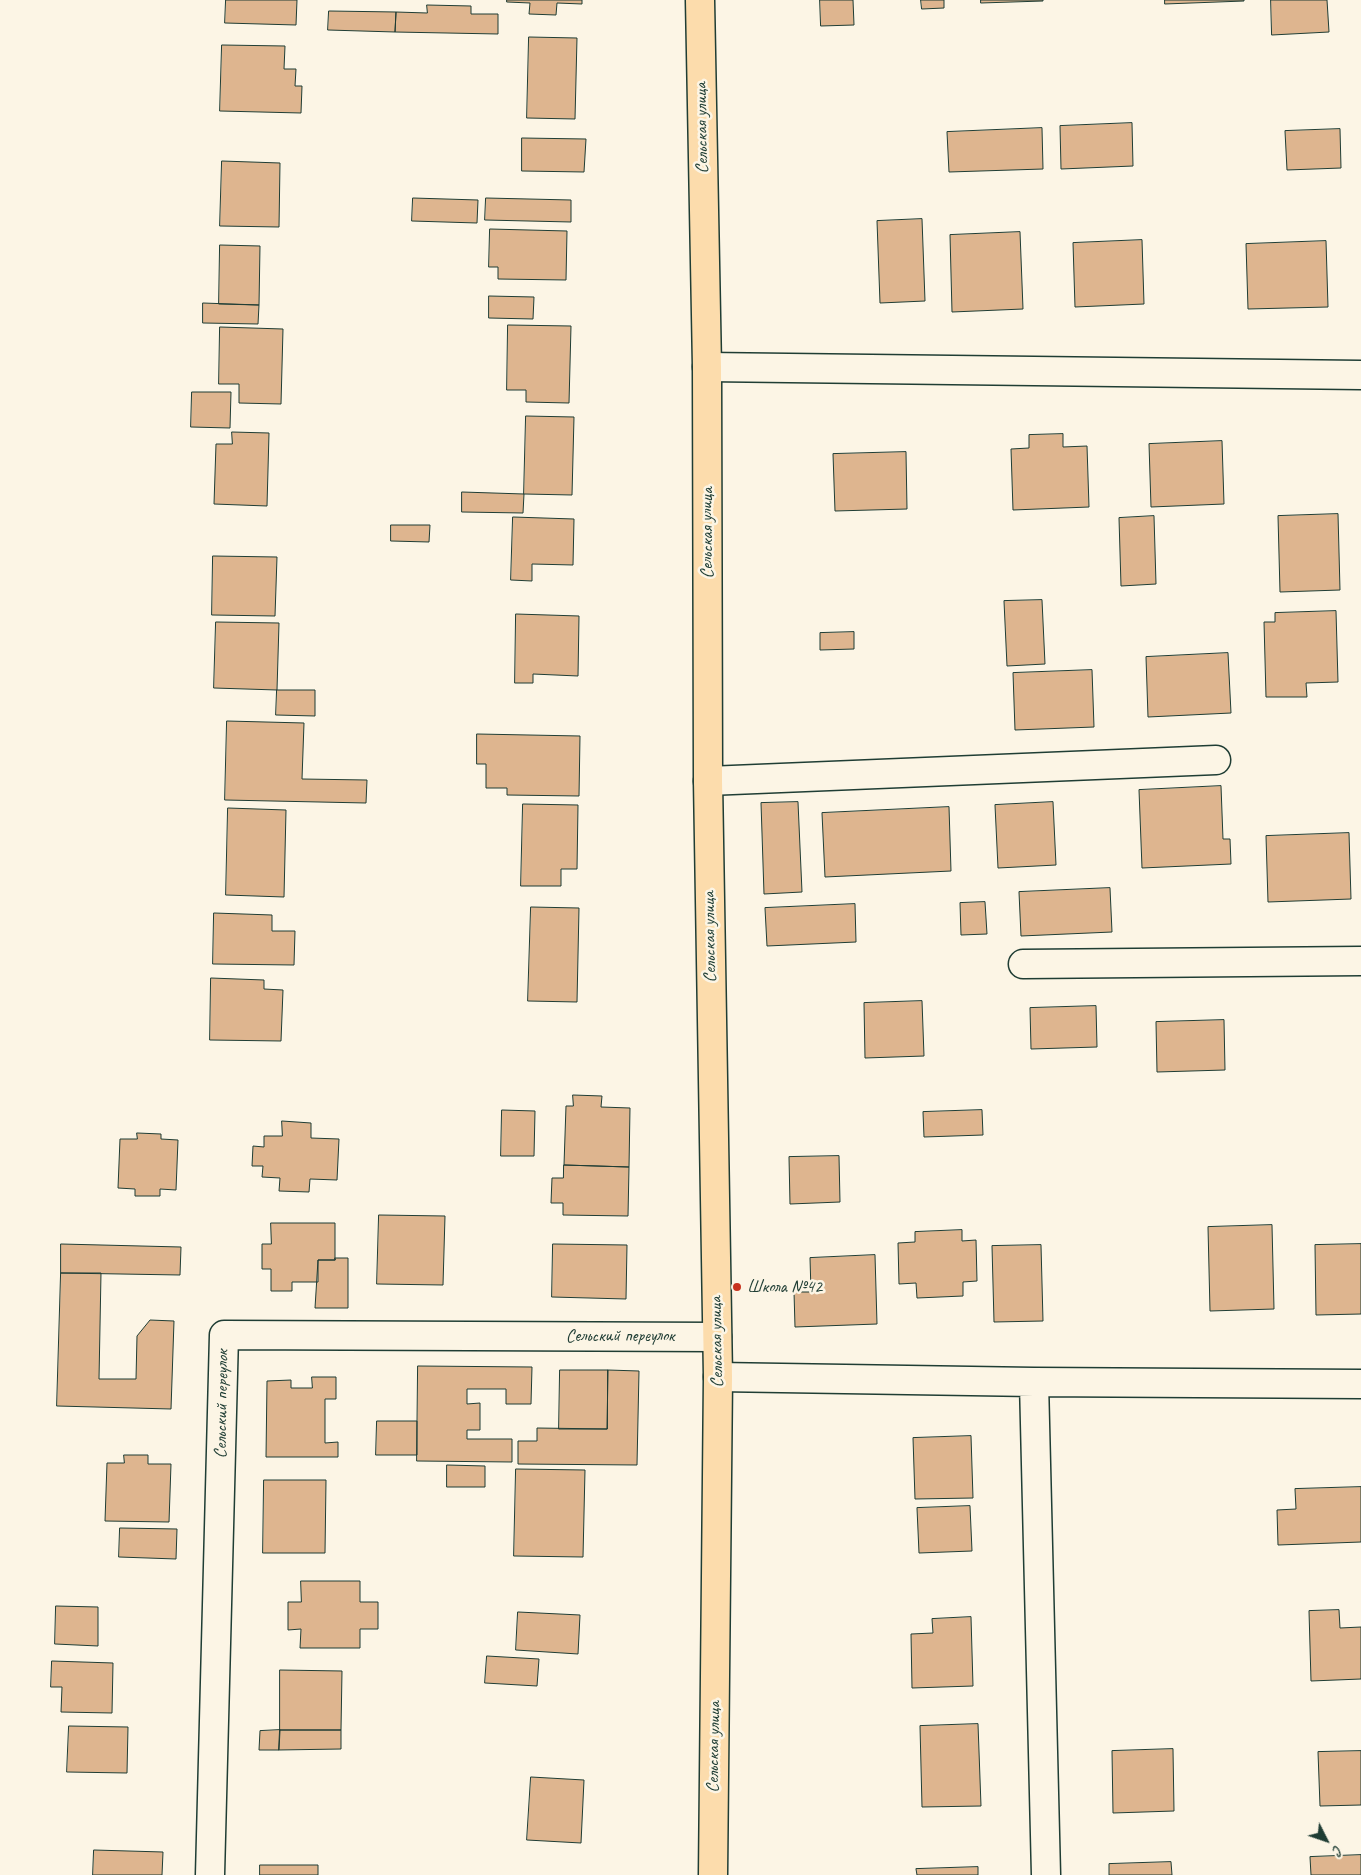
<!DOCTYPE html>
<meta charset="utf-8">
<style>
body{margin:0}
#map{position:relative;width:1361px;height:1875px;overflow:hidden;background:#fcf5e5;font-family:Caveat,sans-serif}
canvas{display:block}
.north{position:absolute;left:1301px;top:1815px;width:50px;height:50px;-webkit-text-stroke:4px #fcf5e5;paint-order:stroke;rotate:131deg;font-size:14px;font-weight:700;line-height:20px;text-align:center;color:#1f3d34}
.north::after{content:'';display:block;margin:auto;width:18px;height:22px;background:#1f3d34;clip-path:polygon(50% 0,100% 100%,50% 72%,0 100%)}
</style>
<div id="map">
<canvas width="1361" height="1875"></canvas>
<div class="north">С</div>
</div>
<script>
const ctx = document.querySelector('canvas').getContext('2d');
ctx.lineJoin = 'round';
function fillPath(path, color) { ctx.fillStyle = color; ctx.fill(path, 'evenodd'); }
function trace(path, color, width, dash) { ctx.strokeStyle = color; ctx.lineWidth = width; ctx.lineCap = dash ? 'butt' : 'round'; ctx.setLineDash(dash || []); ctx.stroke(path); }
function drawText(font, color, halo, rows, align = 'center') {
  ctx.font = font + ' Caveat,sans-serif'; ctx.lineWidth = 5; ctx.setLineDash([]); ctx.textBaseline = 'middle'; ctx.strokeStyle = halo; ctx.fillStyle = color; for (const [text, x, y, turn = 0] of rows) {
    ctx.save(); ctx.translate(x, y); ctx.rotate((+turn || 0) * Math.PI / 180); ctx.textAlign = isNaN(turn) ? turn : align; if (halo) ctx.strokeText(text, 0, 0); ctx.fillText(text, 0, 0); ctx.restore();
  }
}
const building = new Path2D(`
 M226,0h71l-1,25 -71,-2z
 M507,0h75v4l-25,-1 -1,12 -27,-1 1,-11 -23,-1z
 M820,0h33l1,25 -33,1z
 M921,0h23v8l-22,1z
 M981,0h62v1l-62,2z
 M1165,0h79v1l-79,3z
 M1271,0h56l2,32 -57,3z
 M427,5l44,1v8h27v20l-103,-2 1,-20 31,1z
 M329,11l67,1 -1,20 -67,-2z
 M529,37l48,1 -2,81 -48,-1z
 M222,45l63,1 -1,23h12l-1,17h7l-1,27 -81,-2z
 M1132,123l1,43 -72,3 -1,-43z
 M1042,128l1,41 -94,3 -2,-40z
 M1340,129l1,39 -54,2 -2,-39z
 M522,138l64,1 -2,33 -62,-1z
 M222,161l58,2 -1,64 -59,-1z
 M413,198l65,2 -1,23 -65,-2z
 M486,198l85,2v22l-86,-2z
 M922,219l3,82 -45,2 -3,-82z
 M490,229l77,2 -1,49 -68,-1v-12h-9z
 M1020,232l3,77 -71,3 -2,-77z
 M1142,240l2,64 -69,3 -2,-64z
 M1326,241l2,66 -80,2 -2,-65z
 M220,245l40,1 -1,59 -40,-1z
 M489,296l45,1 -1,22 -44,-1z
 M203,303l56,2 -1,19 -55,-1z
 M508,325l63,1 -2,77 -43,-1v-12h-19z
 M220,327l63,2 -2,75 -42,-1v-19h-20z
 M192,392h39l-1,36 -39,-1z
 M526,416l48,1 -2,78 -48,-1z
 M232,432l37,1 -2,73 -53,-2 2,-60h16z
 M1063,434v13l24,-1 2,61 -76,3 -2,-61 18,-1v-13z
 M1222,441l2,63 -73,3 -2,-63z
 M906,452l1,57 -72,2 -2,-57z
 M462,492l62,2 -1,19 -61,-1z
 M1338,514l2,76 -60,2 -2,-76z
 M1154,516l2,68 -35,2 -2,-68z
 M513,517l61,2 -1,46 -41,-1v17l-21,-1z
 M391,525h39l-1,17 -38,-1z
 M213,556l64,1 -2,59 -63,-1z
 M1042,600l3,64 -38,2 -3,-65z
 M1336,611l2,71 -32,1 1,14h-41l-2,-75h11v-9z
 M516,614l63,2 -1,60 -45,-2v9h-18z
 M216,622l63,1 -2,67 -63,-2z
 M854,632v17l-34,1v-17z
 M1228,653l3,60 -83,4 -2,-60z
 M1092,670l2,57 -79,3 -2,-57z
 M277,690h38v26l-39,-1z
 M227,721l77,2 -2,56 65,1 -1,23 -141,-3z
 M477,734l103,2 -1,60 -72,-1v-7h-21v-24h-9z
 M1221,786l2,53h7l1,25 -89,4 -3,-78z
 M798,802l4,90 -38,2 -3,-91z
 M1053,802l3,63 -58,3 -3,-63z
 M523,804l55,1 -1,64h-16v17h-40z
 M949,807l2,64 -126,6 -3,-64z
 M228,808l58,2 -2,87 -58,-2z
 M1349,833l2,66 -83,3 -2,-66z
 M1110,888l2,44 -91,4 -2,-44z
 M985,902l2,32 -26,1 -1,-32z
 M855,904l1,38 -89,4 -2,-38z
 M531,907l48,1 -2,94 -49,-1z
 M214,913l58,2v16h23l-1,34 -81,-1z
 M211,978l53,2v9l19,1 -2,51 -71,-1z
 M922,1001l2,55 -59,2 -1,-55z
 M1096,1006l1,41 -66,2 -1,-41z
 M1224,1020l1,50 -68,2 -1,-50z
 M573,1095l29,1 -1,11 29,1 -1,59 -65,-2 2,-59h7z
 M502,1110l33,1 -1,45h-33z
 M982,1110l1,25 -59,2 -1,-25z
 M282,1121l29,2v15l28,1 -2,41 -27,-1 -1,13 -30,-1 1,-13 -18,-1 1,-11h-11l1,-20 11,1v-11h18z
 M137,1133l24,1v5l17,1 -2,50 -16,-1v7h-25v-7l-17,-1 2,-49h17z
 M839,1156l1,46 -50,2 -1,-47z
 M564,1165l65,2 -1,49 -65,-1v-12h-12l1,-25h11z
 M379,1215l66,1 -2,69 -66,-1z
 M271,1223h64v37h-17v22h-26v9h-21v-22h-9v-25h9z
 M1272,1225l2,84 -64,2 -2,-84z
 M962,1230v11l14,-1 1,41 -14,1v14l-46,2 -1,-15 -17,1 -1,-41 17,-1v-10z
 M61,1244l120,3 -1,28 -119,-2z
 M553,1244l74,1 -1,54 -74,-2z
 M1361,1244v70l-45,1 -1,-70z
 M1041,1245l2,76 -49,1 -2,-76z
 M875,1255l2,69 -82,3 -1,-35h17l-1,-34z
 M335,1258h13v50h-33l3,-48h17z
 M61,1273h40l-2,106h37l1,-43 13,-16 24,1 -3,88 -114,-3z
 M418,1366l114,1 -1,37h-25v-15h-39v15l13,-1v27h-13v9h45v23l-95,-1z
 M560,1370h48l-1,59h-48z
 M608,1370l31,1 -2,94 -119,-1v-23h19v-13l70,1z
 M312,1377h24v22h-11v44l13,-1v15h-72l1,-76 24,-1v8h21z
 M377,1421h40v34h-41z
 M971,1436l2,62 -58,1 -2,-61z
 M124,1455h24v9h23l-2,58 -64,-1 2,-58h17z
 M447,1465l38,1v21h-38z
 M516,1469l69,1 -2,87 -69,-1z
 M264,1480h62l-1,73h-62z
 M1361,1487v55l-83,3 -1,-35 19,-1 -1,-20z
 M970,1506l2,45 -53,2 -2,-45z
 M120,1528l57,1 -1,30 -57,-2z
 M301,1581h59v21h18v27h-18v19h-60l1,-19 -13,1v-28h13z
 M56,1606l42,1v39l-43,-2z
 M1339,1610l1,18 21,-1v52l-50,2 -2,-70z
 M518,1612l62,3 -2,39 -62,-4z
 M971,1617l2,69 -61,2 -1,-54 22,-1 -1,-14z
 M487,1656l52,3 -2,27 -52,-3z
 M52,1661l61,2 -1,50 -51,-1 1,-25h-11z
 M280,1670l62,1 -1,59h-61z
 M978,1724l3,82 -59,1 -2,-81z
 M69,1726l59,1 -1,46 -60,-1z
 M280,1730l-1,20h-20l1,-19z
 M280,1730h61v19l-62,1z
 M1173,1749l1,62 -61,2 -1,-62z
 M1361,1751v54l-41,1 -2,-54z
 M531,1777l53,3 -3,63 -54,-3z
 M94,1850l69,2 -1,23h-69z
 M1361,1855v20h-50l-1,-18z
 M1171,1862l1,13h-63v-11z
 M260,1865h58v10h-58z
 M978,1867v8h-61l-1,-6z`);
const minor = new Path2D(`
 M707,367l654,8
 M708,781l508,-21
 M1023,964l338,-3
 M718,1377l316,5 327,2
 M1034,1382l12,493
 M210,1875l14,-540 493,2`);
const major = new Path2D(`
 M700,0l7,367 1,414 10,596 -5,498`);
const markers = [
 [737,1287,5,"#c8321e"]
];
const streetNames = [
 ["Сельская улица",702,128,-91],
 ["Сельская улица",707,533,-90],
 ["Сельская улица",710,937,-91],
 ["Сельский переулок",620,1336],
 ["Сельская улица",717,1342,-91],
 ["Сельский переулок",222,1404,-89],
 ["Сельская улица",714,1747,-89]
];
const poiNames = [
 ["Школа №42",747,1287]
];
fillPath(building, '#deb58f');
trace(building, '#1f3d34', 1);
trace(minor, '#1f3d34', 31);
trace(major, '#1f3d34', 31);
trace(minor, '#fcf5e5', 28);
trace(major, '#fcdcac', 28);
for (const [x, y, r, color] of markers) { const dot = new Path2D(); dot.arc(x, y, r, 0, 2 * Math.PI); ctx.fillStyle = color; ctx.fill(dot); trace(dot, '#fcf5e5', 2); }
drawText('18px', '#1f3d34', '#fcf5e5', streetNames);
drawText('18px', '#1f3d34', '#fcf5e5', poiNames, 'left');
</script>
